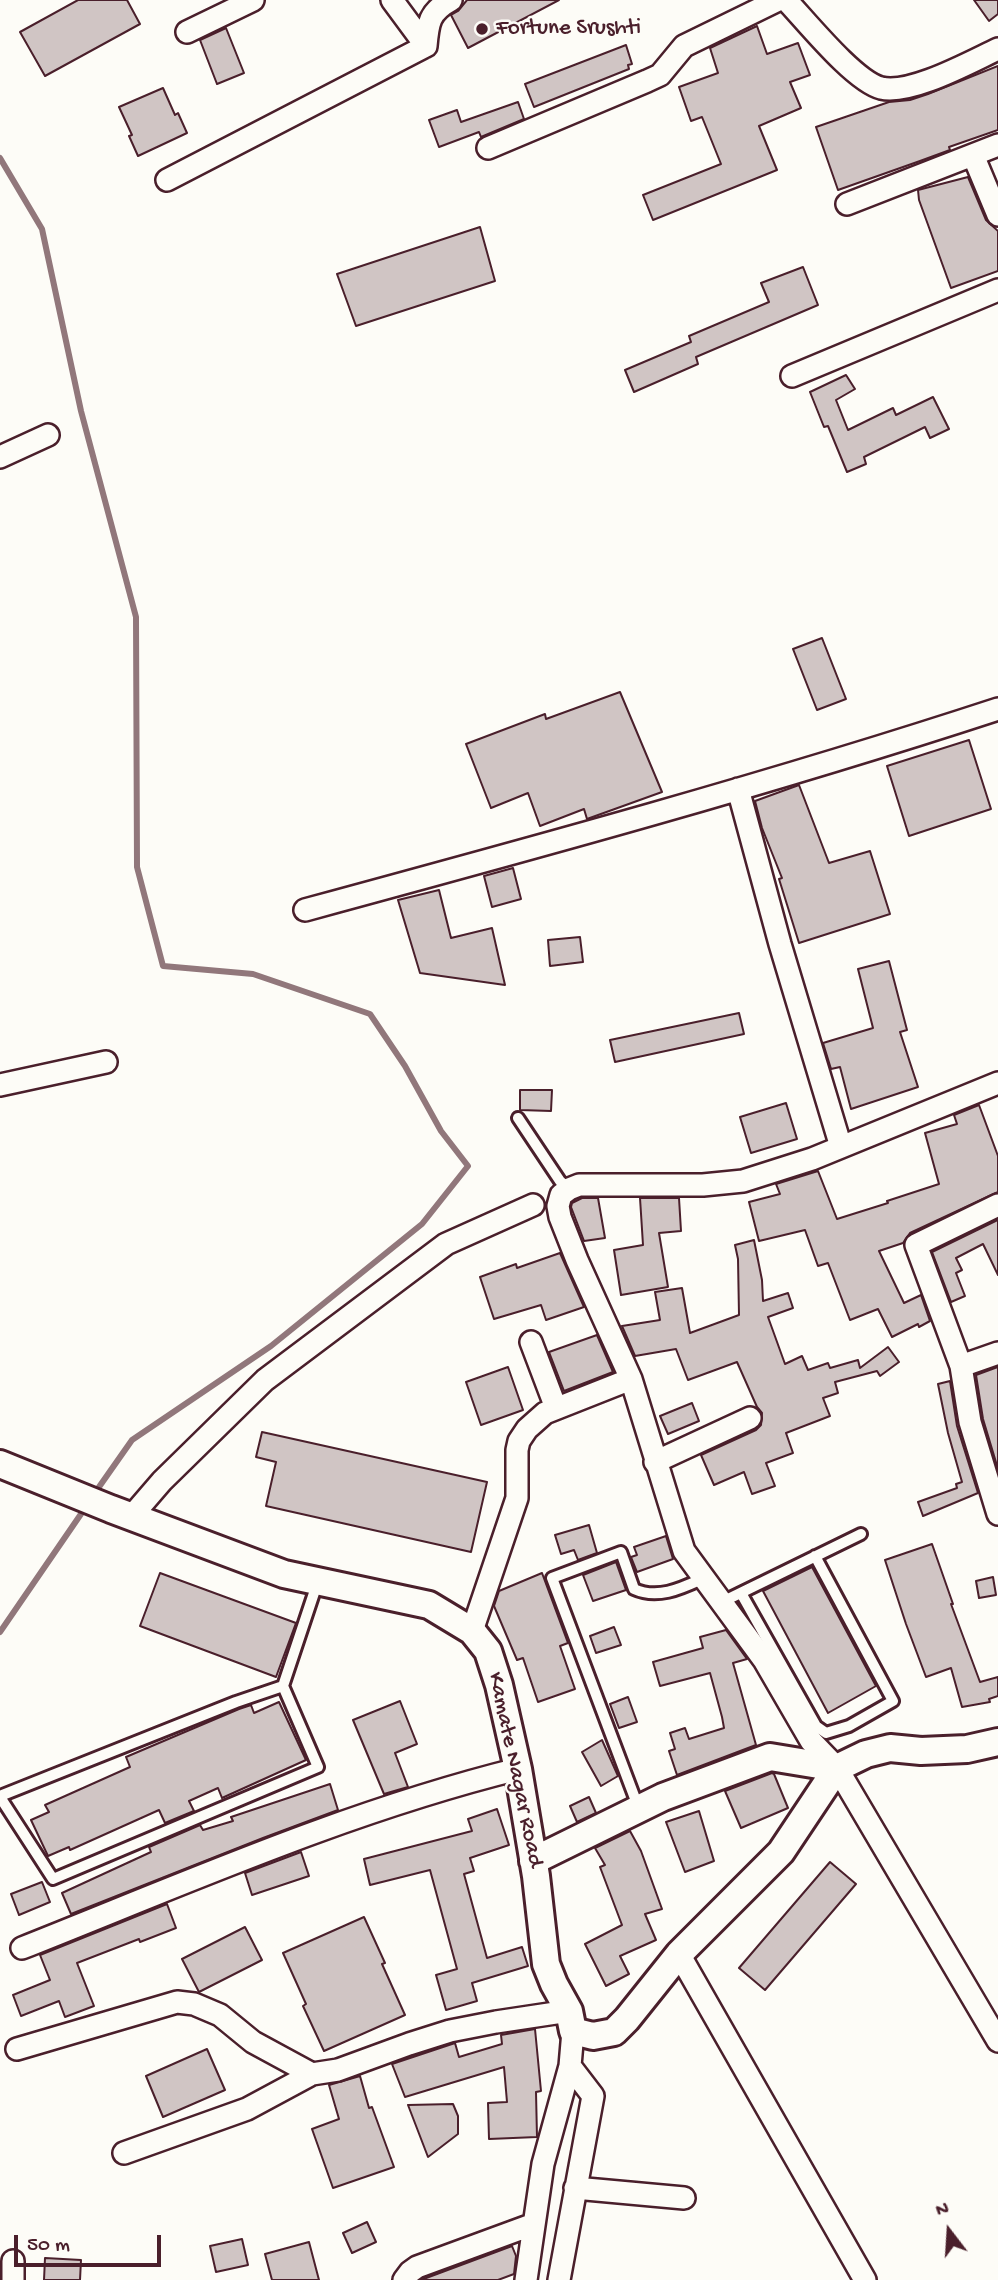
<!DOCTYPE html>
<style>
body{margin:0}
#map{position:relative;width:998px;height:2280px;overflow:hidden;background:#fdfcf7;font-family:"Gochi Hand",sans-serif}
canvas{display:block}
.north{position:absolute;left:914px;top:2196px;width:70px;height:70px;-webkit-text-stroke:5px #fdfcf7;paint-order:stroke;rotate:343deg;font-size:19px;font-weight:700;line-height:28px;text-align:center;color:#4a1f2b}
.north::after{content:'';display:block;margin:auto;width:24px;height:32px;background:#4a1f2b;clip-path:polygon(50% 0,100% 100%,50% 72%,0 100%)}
.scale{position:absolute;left:14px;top:2235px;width:147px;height:32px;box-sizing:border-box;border:4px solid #4a1f2b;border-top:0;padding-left:9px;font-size:21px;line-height:24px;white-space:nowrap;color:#4a1f2b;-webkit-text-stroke:5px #fdfcf7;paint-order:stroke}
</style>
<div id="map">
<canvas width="998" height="2280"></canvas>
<div class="north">N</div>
<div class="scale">50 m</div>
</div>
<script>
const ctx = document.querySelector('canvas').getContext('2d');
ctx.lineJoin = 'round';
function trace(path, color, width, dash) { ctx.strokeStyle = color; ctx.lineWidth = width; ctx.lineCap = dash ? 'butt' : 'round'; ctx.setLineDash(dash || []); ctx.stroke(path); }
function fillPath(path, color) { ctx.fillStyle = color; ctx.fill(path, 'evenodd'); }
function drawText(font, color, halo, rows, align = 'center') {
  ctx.font = font + ' "Gochi Hand",sans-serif'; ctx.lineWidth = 5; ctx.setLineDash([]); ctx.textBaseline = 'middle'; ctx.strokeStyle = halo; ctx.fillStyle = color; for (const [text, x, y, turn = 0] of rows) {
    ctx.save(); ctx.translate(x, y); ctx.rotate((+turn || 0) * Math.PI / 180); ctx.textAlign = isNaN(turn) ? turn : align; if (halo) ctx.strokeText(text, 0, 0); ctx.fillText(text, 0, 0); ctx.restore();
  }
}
const stream = new Path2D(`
 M0,158l42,71 39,182 55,206 1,250 26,99 90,8 117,40 35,52 36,65 27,35 -46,58 -151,122 -139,94 -33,47
 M0,1632l81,-118`);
const building = new Path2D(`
 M78,0h49l13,24 -95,52 -25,-44z
 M467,0h92l-91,48 -17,-33 7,-4z
 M974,0h24v14l-9,7z
 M757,26l10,28 31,-11 12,32 -20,7 11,26 -42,18 18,44 -124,50 -10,-25 78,-31 -19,-47 -11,4 -12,-34 39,-14 -8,-25z
 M226,28l18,45 -27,11 -17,-44z
 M626,45l6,19 -4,1 1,4 -95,38 -9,-23z
 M998,66v64l-49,17 1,3 -30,11 -82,29 -22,-63 73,-25 21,-2 18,-6z
 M163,88l12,27 3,-2 9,20 -49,23 -9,-20 3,-1 -13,-28z
 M518,102l6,17 -43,18 -2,-5 -40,15 -10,-27 28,-10 4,12z
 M968,177l18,43 12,11v40l-47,17 -32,-88 -1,-10z
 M480,227l15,54 -139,45 -19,-52z
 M803,267l15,38 -122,52 2,7 -64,28 -9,-22 66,-28 -2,-6 80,-34 -8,-19z
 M846,375l9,14 -19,11 12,30 45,-22 3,7 37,-18 16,32 -19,9 -5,-11 -61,30 2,7 -19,8 -19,-46 -4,1 -14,-35z
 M822,638l24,61 -29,11 -24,-61z
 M620,692l42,100 -75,27 -3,-10 -44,17 -12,-33 -37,15 -25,-64 79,-30 1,5z
 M969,740l22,69 -82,27 -22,-70z
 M799,785l30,78 41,-12 20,63 -91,29 -20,-64 3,-1 -20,-50 -7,-27z
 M513,868l8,31 -29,8 -8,-31z
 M439,890l12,48 41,-10 13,57 -85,-12 -22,-73z
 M580,937l3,25 -33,4 -2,-26z
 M889,961l18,69 -7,2 18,55 -67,22 -11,-42 -9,2 -8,-26 50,-15 -15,-59z
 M739,1013l5,21 -129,28 -5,-22z
 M520,1090h32l-1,21 -31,-1z
 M786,1103l11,36 -46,14 -11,-36z
 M979,1105l19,51v36l-88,41 -7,10 -24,8 25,52 17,-8 9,26 -11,6 -1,-3 -26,13 -14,-28 -28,11 -22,-57 -10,3 -13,-36 -46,11 -10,-39 31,-8 -4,-10 42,-13 19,48 51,-16 -1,-2 52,-17 -14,-51 32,-9 -3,-9z
 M582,1198h16l7,40 -21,3 -13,-34 1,-4z
 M640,1198h39l2,33 -22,2 9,54 -47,8 -7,-45 29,-5z
 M998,1220v55l-15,-31 -27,14 6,12 -6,3 9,23 -14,6 -19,-50z
 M754,1240l8,40 1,21 25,-8 5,15 -25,9 17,47 17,-8 6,14 20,-7 2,5 28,-8 2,8 28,-21 11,15 -19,14 -3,-5 -42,11 3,11 -15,5 7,18 -44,17 7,20 -27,10 9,23 -23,8 -8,-22 -30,13 -13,-30 55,-25 5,-5 1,-12 -5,-6 -20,-45 -49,18 -12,-31 -41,7 -13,-30 38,-6 -5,-28 27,-4 8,45 49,-18 -1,-56 -3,-14z
 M560,1253l24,54 -38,13 -5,-15 -47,14 -14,-42 36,-13 1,4z
 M597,1335l16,37 -49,19 -15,-39z
 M508,1367l15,43 -42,15 -15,-43z
 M998,1367v102l-15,-50 -7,-44z
 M950,1381l7,45 21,67 -55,23 -5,-14 39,-14 -1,-4 6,-2 -14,-49 -10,-49z
 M692,1403l7,18 -31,13 -8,-18z
 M262,1432l225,50 -16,70 -205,-46 10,-44 -20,-5z
 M589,1525l8,28 -19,7 -4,-10 -13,4 -6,-19z
 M666,1536l7,23 -36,13 -6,-15 6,-2 -3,-8z
 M932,1544l21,60h-2l29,78 18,-5v19l-9,3 1,3 -28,5 -11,-39 -25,9 -20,-53 -21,-64z
 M616,1562l10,28 -33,11 -10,-26z
 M812,1567l64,119 -48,27 -65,-122z
 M160,1573l136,50 -20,54 -136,-51z
 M542,1573l26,70 -8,3 15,43 -37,13 -15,-44 -6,2 -23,-54 5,-15z
 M993,1577l3,18 -17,3 -3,-17z
 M614,1627l7,18 -25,8 -6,-17z
 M726,1630l21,29 -14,4 23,82 -79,30 -8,-24 6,-2 -5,-16 15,-5 4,11 35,-11 -2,-11 -12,-44 -50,13 -7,-24 50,-14 -3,-11z
 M628,1697l9,25 -18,6 -9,-24z
 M400,1701l17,43 -22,9 13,34 -24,7 -31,-74z
 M279,1702l27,58 -84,38 -4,-10 -29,13 5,10 -29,12 -6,-13 -89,40 -1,-3 -21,9 -17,-36 18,-8 -4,-7 85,-38 -4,-10 113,-48 12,-4 3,8z
 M602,1740l16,36 -17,10 -19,-34z
 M772,1773l2,1 14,34 -47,20 -16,-37z
 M330,1784l8,26 -75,28 -192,76 -9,-21 89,-41 -2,-5 51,-22 3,5 30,-9 -2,-4z
 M589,1797l7,16 -19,9 -7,-16z
 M497,1809l12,36 -39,13 4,13 -10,3 23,84 35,-11 6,19 -56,17 5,18 -31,9 -10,-35 21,-6 -27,-99 -60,15 -6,-26 108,-28 -4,-12z
 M699,1811l15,50 -29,11 -19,-50z
 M630,1831l11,20 21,58 -17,5 11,26 -36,16 9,18 -23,12 -21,-42 37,-19 -22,-58 5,-2 -10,-17z
 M301,1852l8,24 -57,19 -7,-22z
 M830,1862l26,22 -91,106 -26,-22z
 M42,1882l8,20 -31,13 -8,-21z
 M167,1904l9,24 -36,14 -1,-3 -62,24 17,43 -29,11 -6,-16 -38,15 -8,-21 37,-15 -10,-25z
 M364,1917l21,46 -3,1 23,51 -81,36 -21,-45 3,-2 -23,-51z
 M245,1927l17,33 -63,32 -17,-33z
 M535,2029l6,62 -5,1 1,45 -48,2 -1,-36 19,-1 -3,-35 -99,30 -13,-33 63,-21 4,14 43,-13 -1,-9z
 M207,2049l18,41 -62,27 -17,-41z
 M360,2076l9,32 3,-1 22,60 -61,21 -21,-59 27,-10 -10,-34z
 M453,2104l5,12v18l-30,23 -20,-52z
 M367,2222l9,20 -24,11 -9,-20z
 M242,2239l6,26 -32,7 -6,-26z
 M309,2242l10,38h-47l-7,-26z
 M512,2246l4,10 -2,18 -16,6h-77z
 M45,2258l36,2 -1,20h-36z`);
const service = new Path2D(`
 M518,1118l42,63 9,8
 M741,1593l75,133 10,7 23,-7 44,-25 -78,-145
 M722,1602l139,-68
 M0,1796l236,-94 47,-16
 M0,1797l53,82 265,-112 -35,-81 35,-105
 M639,1809l-87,-231 69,-26 13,37c24,11 48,-1 70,-11`);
const minor = new Path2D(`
 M392,0l34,46
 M786,0c20,21 68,81 95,88 30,7 89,-26 117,-39
 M187,32l66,-32
 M488,148l159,-67 13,-6 24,-29 94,-46
 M973,155l25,60
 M167,180l259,-134c2,-23 3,-34 25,-46
 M847,204l151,-59
 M792,376l206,-86
 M0,457l48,-22
 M738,789l42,155 61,203
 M305,910c232,-63 464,-126 693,-201
 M998,1083l-186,76 -69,22 -40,4h-124l-10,4 -8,6 -3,11 2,11 17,43 54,119 53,172 80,109 47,81 26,27 161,273
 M0,1085l106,-23
 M531,1342l25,66
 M998,1353l-37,13 9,56 28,92
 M961,1366l-45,-121 82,-40
 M655,1462l95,-44
 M131,1517l31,-36 103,-101 181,-136 87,-39
 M472,1631l45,-133v-48l2,-9 8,-12 18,-16 86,-34
 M22,1948c164,-65 326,-137 496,-179
 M679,1954l186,326
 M17,2049l160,-47 17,2 26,11 33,27 59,32 26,-4 71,-26 41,-13 46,-9 73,-11
 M124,2153l123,-44 65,-35
 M575,2188l109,10
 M13,2280v-19
 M404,2280l6,-8 7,-5 117,-43
 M526,2280l17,-116 27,-98 3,-35
 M559,2280l34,-184 -23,-30`);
const tertiary = new Path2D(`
 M0,1464l111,45 173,65 145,31 43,26 16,20 11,34 19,84 18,107 10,88 8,20 15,27 4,20 20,5 21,-4 13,-13 52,-65 102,-102 56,-84 29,-14 24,-6 31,3 46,-2 31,-7
 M533,1861l130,-64 107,-40 67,11`);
const markers = [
 [482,29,7,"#4a1f2b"]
];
const poiNames = [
 ["Fortune Srushti",496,29]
];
const streetNames = [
 ["Kamate Nagar Road",514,1770,78]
];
trace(stream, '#91777b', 6);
fillPath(building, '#d0c5c4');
trace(building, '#4a1f2b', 2);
trace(service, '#4a1f2b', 16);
trace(minor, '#4a1f2b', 26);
trace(tertiary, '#4a1f2b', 32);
trace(service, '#fdfcf7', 10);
trace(minor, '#fdfcf7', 21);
trace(tertiary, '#fdfcf7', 26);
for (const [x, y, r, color] of markers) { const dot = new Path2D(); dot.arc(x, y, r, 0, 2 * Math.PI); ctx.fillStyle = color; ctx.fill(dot); trace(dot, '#fdfcf7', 2.5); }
drawText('23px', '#4a1f2b', '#fdfcf7', poiNames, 'left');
drawText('23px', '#4a1f2b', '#fdfcf7', streetNames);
</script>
